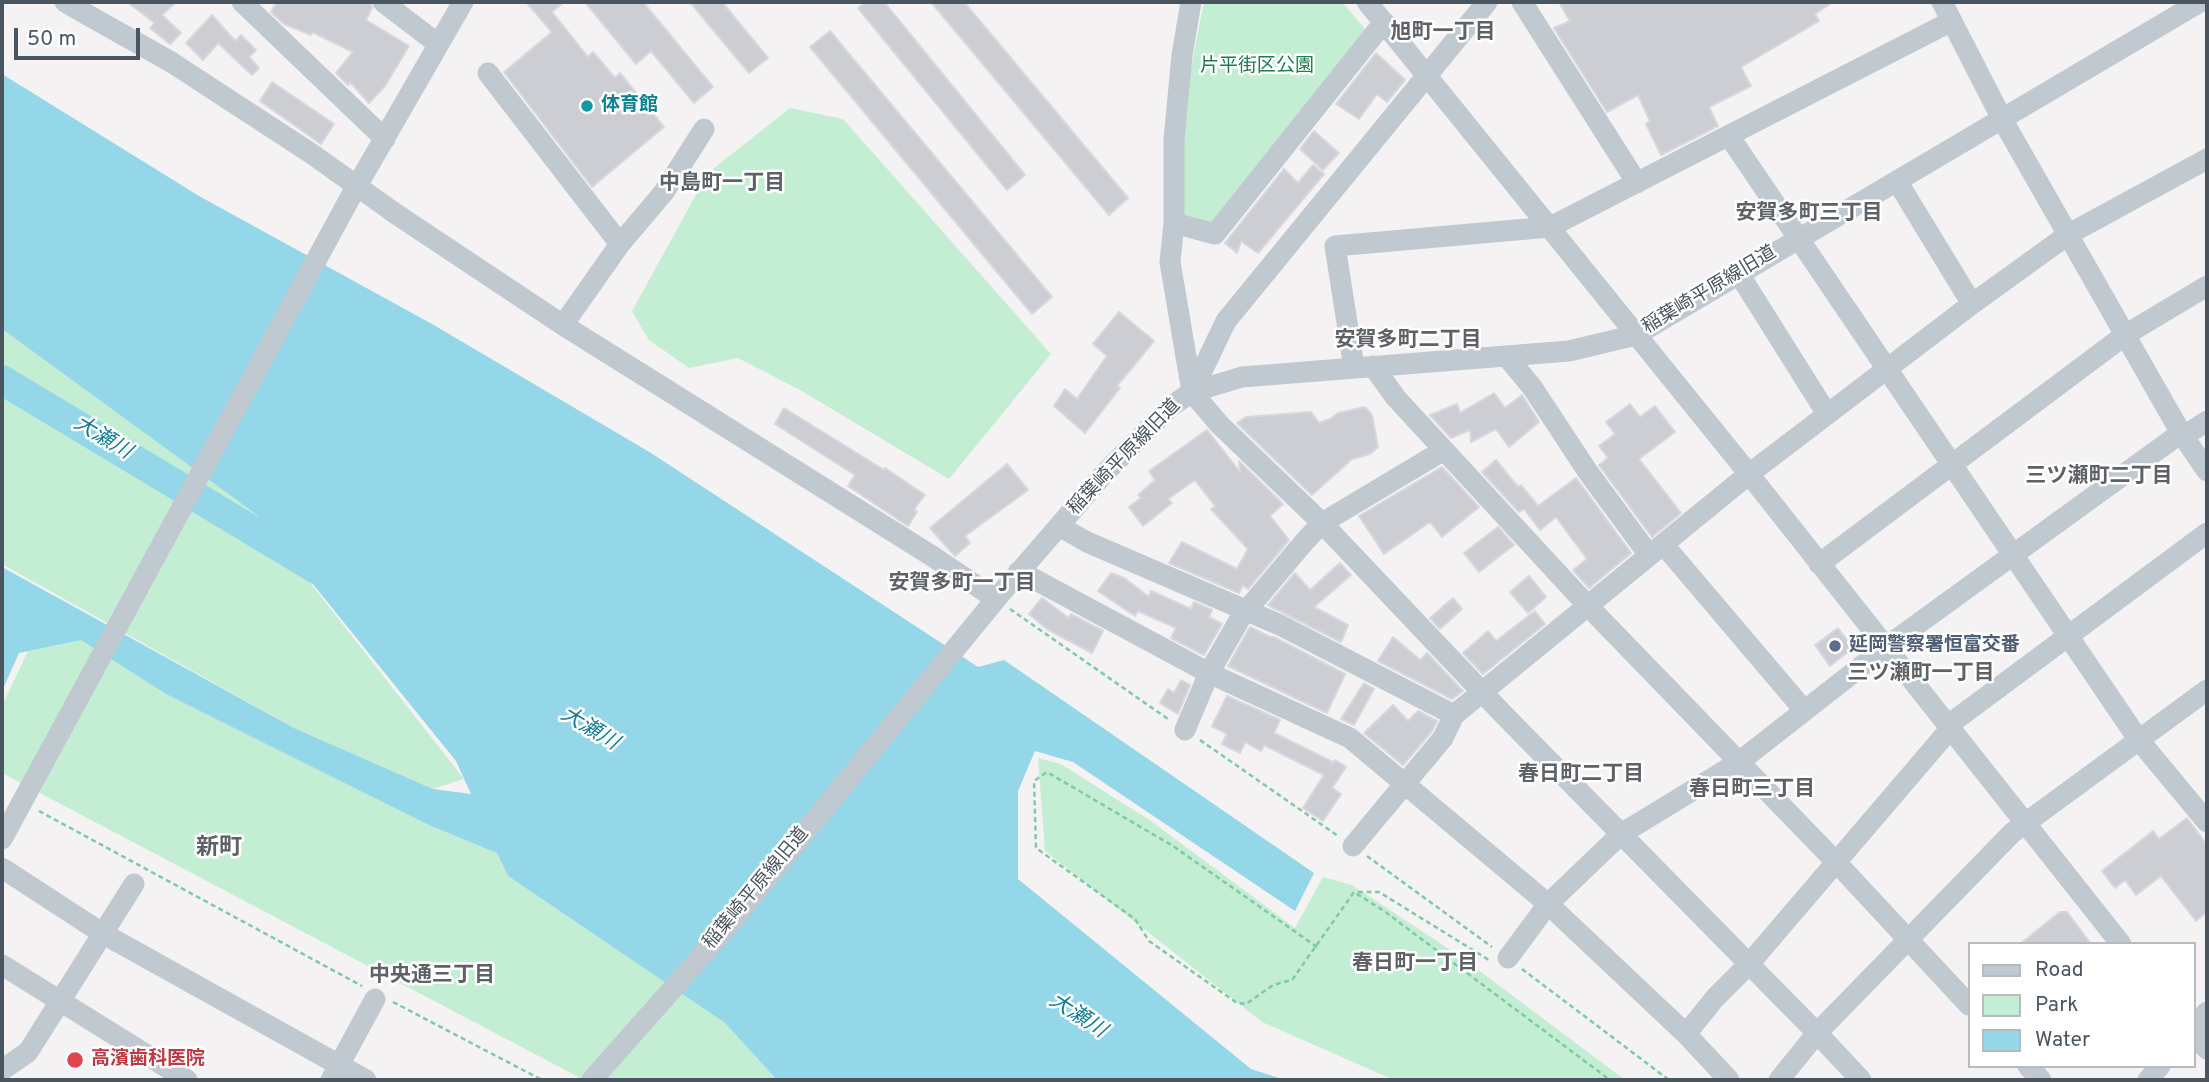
<!DOCTYPE html>
<meta charset="utf-8">
<style>
body{margin:0}
#map{position:relative;width:2209px;height:1082px;overflow:hidden;background:#f4f2f2;font-family:Overpass,sans-serif}
canvas{display:block}
.frame{position:absolute;inset:0;border:4px solid #4a555f;pointer-events:none}
.legend{position:absolute;left:1968px;top:942px;width:228px;height:126px;box-sizing:border-box;background:#fff;border:2px solid #b7bbbf;margin:0;padding:9px 12px;list-style:none;font-size:21px;color:#4a555f}
.legend li{display:flex;align-items:center;gap:14px;height:35px}
.legend b{width:35px;border:2px solid #b7bbbf}
.scale{position:absolute;left:14px;top:28px;width:126px;height:32px;box-sizing:border-box;border:4px solid #4a555f;border-top:0;padding-left:9px;font-size:21px;line-height:24px;white-space:nowrap;color:#4a555f;-webkit-text-stroke:5px #fff;paint-order:stroke}
</style>
<div id="map">
<canvas width="2209" height="1082"></canvas>
<div class="frame"></div>
<ul class="legend">
<li><b style="height:9px;background:#c1c9d0"></b>Road</li>
<li><b style="height:19px;background:#c4eed4"></b>Park</li>
<li><b style="height:19px;background:#93d7e9"></b>Water</li>
</ul>
<div class="scale">50 m</div>
</div>
<script>
const ctx = document.querySelector('canvas').getContext('2d');
ctx.lineJoin = 'round';
function fillPath(path, color) { ctx.fillStyle = color; ctx.fill(path, 'evenodd'); }
function trace(path, color, width, dash) { ctx.strokeStyle = color; ctx.lineWidth = width; ctx.lineCap = dash ? 'butt' : 'round'; ctx.setLineDash(dash || []); ctx.stroke(path); }
function drawText(font, color, halo, rows, align = 'center') {
  ctx.font = font + ' Overpass,"Noto Sans JP",sans-serif'; ctx.lineWidth = 5; ctx.setLineDash([]); ctx.textBaseline = 'middle'; ctx.strokeStyle = halo; ctx.fillStyle = color; for (const [text, x, y, turn = 0] of rows) {
    ctx.save(); ctx.translate(x, y); ctx.rotate((+turn || 0) * Math.PI / 180); ctx.textAlign = isNaN(turn) ? turn : align; if (halo) ctx.strokeText(text, 0, 0); ctx.fillText(text, 0, 0); ctx.restore();
  }
}
const green = new Path2D(`
 M1204,2h138l25,29 -156,200 -31,-10v-66l8,-73z
 M790,108l53,11 208,235 -102,125 -149,-89 -62,-32 -49,10 -40,-28 -17,-29 76,-138z
 M2,329l255,186 207,264 -31,10 -139,-61 -292,-164z
 M81,639l85,55 331,159 11,23 217,147 52,57h-193l-582,-307v-67l26,-55z
 M1038,758l23,6 90,57 144,107 28,-51 29,8 109,72 164,123h-231l-132,-58 -217,-171z`);
const water = new Path2D(`
 M2,74l197,122 233,128 219,129 327,214 26,-7 310,213 -19,38 -222,-149 -38,-11 -17,40v88l233,190 34,11h-508l-52,-57 -217,-147 -11,-23 -68,-28 -263,-131 -85,-54 -62,13 -17,38v-124l292,161 139,61 38,5 -15,-33 -199,-246 -255,-186z`);
const river = new Path2D(`
 M2,380l316,190`);
const building = new Path2D(`
 M127,2h49l-14,13 19,18 -11,11 -20,-16 7,-7 -2,2z
 M277,2h93l2,6 -6,12 43,26 -24,40 -16,17 -19,-21 -2,3 -12,-12 17,-21 -41,-20 -1,3 -27,-11 -13,-12z
 M526,2h38l-12,10 36,45 5,-5 22,26 5,-5 44,54 -72,60 -88,-115 48,-40z
 M585,2h58l70,85 -19,16 -43,-52 -15,13z
 M690,2h32l46,56 -19,15z
 M867,2h17l141,173 -18,15 -149,-182z
 M931,2h33l164,196 -19,17z
 M1559,2h274l-18,12 4,7 -78,46 10,19 -42,21 9,19 -57,29 -15,-31 4,-3 -12,-26 -31,17 -53,-84 16,-7z
 M212,15l23,26 6,-6 15,15 -7,7 10,11 -7,7 -34,-32 -15,17 -17,-17z
 M830,31l222,266 -20,17 -222,-267z
 M1376,53l29,27 -18,22 -10,-8 -18,25 -23,-15z
 M272,82l62,42 -13,20 -61,-43z
 M1314,131l25,22 -16,17 -23,-21z
 M1313,165l11,9 -66,79 -17,-12 -4,12 -12,-10 59,-74 14,14z
 M1119,312l35,29 -37,45 3,2 -35,45 -31,-27 11,-17 12,10 30,-43 -14,-12z
 M1494,393l11,15 17,-13 17,27 -30,25 -13,-18 -25,13 -1,-12 -19,8 -21,-23 27,-11 3,9z
 M1630,404l10,13 15,-11 20,26 -36,27 42,54 -29,24 -53,-72 9,-7 -9,-12 16,-12 -9,-12z
 M1365,407l7,8 6,32 -8,7 -18,5 -40,36 -75,-72 9,-6 65,-5 8,11 11,-4 8,-6z
 M784,408l100,62 1,-2 40,27 -11,14 3,3 -9,14 -60,-40 7,-11 -80,-51z
 M1207,430l33,42 -1,-11 44,43 -13,12 19,24 -41,49 -5,-4 -4,8 -70,-30 13,-21 55,27 11,-20 -37,-40 4,-3 -20,-26 -27,19 4,4 -29,23 -14,-19 12,-9 -3,-3 17,-15 -6,-9z
 M1496,460l22,27 3,-2 17,21 38,-28 55,75 -42,35 -16,-18 14,-11 -31,-42 -16,13 -16,-21 -5,3 -37,-40z
 M1007,464l21,26 -63,46 5,7 -15,13 -25,-28z
 M1442,467l37,40 -37,30 -12,-15 -46,32 -25,-38z
 M1498,527l16,18 -35,27 -15,-19z
 M1340,563l11,12 -37,32 34,18 -7,17 -73,-37 27,-32 15,17z
 M1111,573l13,5 25,19 2,-6 40,18 3,-7 18,8 -3,7 13,7 -18,31 -33,-17 5,-10 -38,-17 -3,5 -37,-25z
 M1529,576l17,21 -18,16 -18,-21z
 M1042,598l27,20 2,-4 32,17 -11,22 -45,-24 -18,-15z
 M1453,598l9,11 -22,20 -10,-11z
 M1535,611l10,13 -62,50 -20,-21 25,-22 8,10z
 M1250,627l20,10h4l71,37 -18,39 -99,-47z
 M1838,628l15,20 -23,18 -15,-21z
 M1393,637l27,23 7,-7 36,38 -11,8 -74,-38z
 M1181,680l9,5 -12,29 -18,-11 8,-14 6,4z
 M1364,683l10,6 -20,36 -13,-6z
 M1227,696l53,24 -6,13 59,29 -2,3 4,-5 11,7 -14,21 9,6 -18,27 -20,-13 21,-33 -60,-30 -3,6 -16,-9 -5,11 -18,-9 5,-10 -15,-8z
 M1393,705l15,16 10,-10 19,10 -5,10 -29,34 -39,-32z
 M2187,818l20,27v67l-11,9 -35,-45 -25,19 -11,-15 -10,8 -13,-17 51,-40 6,8z
 M2060,912h7l24,32h-71z`);
const path = new Path2D(`
 M1010,609l158,110
 M1200,740l138,96
 M39,811l323,175
 M1367,856l125,91
 M1358,892h21l110,68
 M1317,947l-144,-101 -126,-74 -13,9 2,67 99,71 14,22 88,62 9,1 27,-19 19,-5 62,-88 30,19 226,169
 M1522,969l147,111
 M393,1002l149,78`);
const minor = new Path2D(`
 M65,2l106,60 141,92 84,60 167,111 369,231 64,43
 M242,2l143,137
 M383,2l55,42
 M1191,2l-9,53 -8,85v83l-4,39 22,130 27,32 103,99 180,190 315,320 44,47
 M1367,2l382,472 372,470
 M1522,2l115,181
 M1942,2l60,117 179,314 26,38
 M488,73l132,171
 M1729,136l409,603 69,83
 M1897,181l75,123
 M1174,223l41,11 169,-212
 M1739,274l88,140
 M563,325l57,-81 44,-52 40,-63
 M1507,357l25,30 56,85 61,83
 M1373,366l23,32 191,207 249,257 133,143
 M1354,367l-19,-121 215,-19 402,-206
 M1192,392l34,-71 261,-319
 M2184,436l23,-15
 M1059,526l28,16 193,83 174,90 295,-241 223,-170 97,-70 138,-75
 M1663,544l141,166
 M1819,564l306,-229 82,-49
 M1019,571l190,102 141,65 198,166 138,130 43,46
 M1947,726l260,-193
 M1185,730l24,-57 32,-56 64,-76 17,-18 122,-73
 M2,839l348,-641 113,-196
 M1353,846l90,-108 11,-23
 M2,868l100,65 264,147
 M1508,958l40,-54 73,-70 118,-72 147,-115 295,-214
 M2,965l185,115
 M2193,1028l14,-16
 M1686,1034l29,-36 34,-34 201,-235
 M2193,1034l14,15
 M2028,1066l13,14
 M2,1070l26,-18 106,-168
 M331,1080l44,-81
 M592,1080l136,-154 268,-327 106,-123 68,-69 22,-15 50,-15 327,-26 67,-16 564,-333
 M1779,1080l38,-47 195,-200 195,-143
 M2148,1080l12,-14`);
const markers = [
 [587,106,7,"#0f9aa8"],
 [1835,646,7,"#5c6f8a"],
 [75,1060,9,"#e0444e"]
];
const parkNames = [
 ["片平街区公園",1257,67]
];
const cultureNames = [
 ["体育館",601,106]
];
const streetNames = [
 ["稲葉崎平原線旧道",1710,291,-31],
 ["稲葉崎平原線旧道",1125,458,-46],
 ["稲葉崎平原線旧道",757,889,-50]
];
const serviceNames = [
 ["延岡警察署恒富交番",1849,646]
];
const healthNames = [
 ["高濱歯科医院",91,1060]
];
const neighbourhoodNames = [
 ["旭町一丁目",1443,34],
 ["中島町一丁目",722,185],
 ["安賀多町三丁目",1809,215],
 ["安賀多町二丁目",1408,342],
 ["三ツ瀬町二丁目",2099,478],
 ["安賀多町一丁目",962,585],
 ["三ツ瀬町一丁目",1921,675],
 ["春日町二丁目",1581,776],
 ["春日町三丁目",1752,791],
 ["春日町一丁目",1415,965],
 ["中央通三丁目",432,977]
];
const waterNames = [
 ["大瀬川",102,439,31],
 ["大瀬川",589,730,31],
 ["大瀬川",1077,1017,33]
];
const quarterNames = [
 ["新町",219,849]
];
fillPath(green, '#c4eed4');
fillPath(water, '#93d7e9');
trace(river, '#93d7e9', 30);
fillPath(building, '#ccced4');
trace(building, '#d6d8dd', 2);
trace(path, '#7dcba4', 2.5, [5, 3.5]);
trace(minor, '#c1c9d0', 21);
for (const [x, y, r, color] of markers) { const dot = new Path2D(); dot.arc(x, y, r, 0, 2 * Math.PI); ctx.fillStyle = color; ctx.fill(dot); trace(dot, '#fff', 2.5); }
drawText('19px', '#1c7e4d', '#fff', parkNames);
drawText('bold 19px', '#0d838f', '#fff', cultureNames, 'left');
drawText('19px', '#4a555f', '#fff', streetNames);
drawText('bold 19px', '#4e5e75', '#fff', serviceNames, 'left');
drawText('bold 19px', '#be3a42', '#fff', healthNames, 'left');
drawText('bold 21px', '#5e6266', '#fff', neighbourhoodNames);
drawText('italic 21px', '#147e99', '#fff', waterNames);
drawText('bold 23px', '#5e6266', '#fff', quarterNames);
</script>
